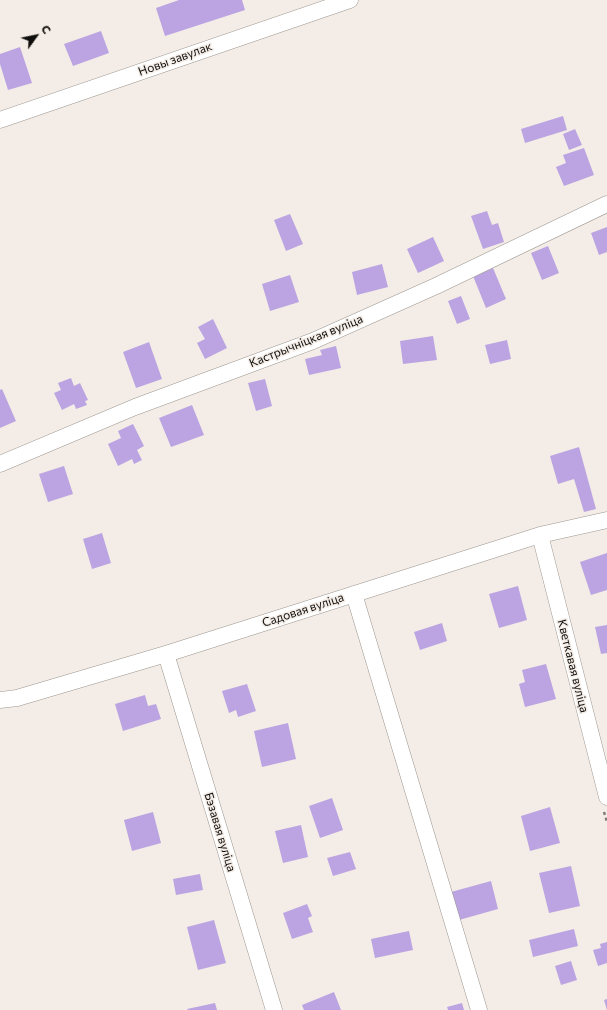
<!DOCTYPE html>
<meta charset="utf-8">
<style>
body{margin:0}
#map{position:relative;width:607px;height:1010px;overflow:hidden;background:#f4ede7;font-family:Commissioner,sans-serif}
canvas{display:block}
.north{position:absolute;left:16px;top:16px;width:40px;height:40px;-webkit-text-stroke:3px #f4ede7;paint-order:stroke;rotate:57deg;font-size:11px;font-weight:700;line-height:16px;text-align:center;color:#100e0c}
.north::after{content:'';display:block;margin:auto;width:14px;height:18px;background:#100e0c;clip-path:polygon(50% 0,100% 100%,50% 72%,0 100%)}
</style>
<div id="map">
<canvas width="607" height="1010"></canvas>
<div class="north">С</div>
</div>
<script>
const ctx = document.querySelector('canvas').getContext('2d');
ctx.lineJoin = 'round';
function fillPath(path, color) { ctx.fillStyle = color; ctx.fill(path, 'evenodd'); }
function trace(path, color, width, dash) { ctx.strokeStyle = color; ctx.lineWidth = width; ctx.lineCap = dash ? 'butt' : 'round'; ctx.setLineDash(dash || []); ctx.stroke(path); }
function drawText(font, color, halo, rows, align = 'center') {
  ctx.font = font + ' Commissioner,sans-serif'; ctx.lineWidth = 3; ctx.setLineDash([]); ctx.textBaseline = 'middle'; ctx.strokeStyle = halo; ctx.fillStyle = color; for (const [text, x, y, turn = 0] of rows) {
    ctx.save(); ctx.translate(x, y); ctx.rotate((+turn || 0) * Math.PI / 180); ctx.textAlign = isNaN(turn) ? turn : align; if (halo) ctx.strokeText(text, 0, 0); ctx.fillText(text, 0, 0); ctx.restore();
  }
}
const building = new Path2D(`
 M179,0h63l3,10 -80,26 -9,-28z
 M101,31l8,22 -36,13 -9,-22z
 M20,47l12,36 -24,7 -8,-26v-10z
 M563,116l4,14 -42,13 -4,-14z
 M575,129l7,16 -13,5 -6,-16z
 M584,148l10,27 -30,11 -8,-19 10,-4 -3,-8z
 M487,211l5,14 6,-2 6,19 -21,7 -12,-33z
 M290,214l13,30 -17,7 -12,-31z
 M607,227v25l-8,3 -8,-22z
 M433,237l11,24 -26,12 -11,-24z
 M548,246l11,27 -17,7 -11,-27z
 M382,264l6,23 -31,8 -5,-23z
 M493,268l13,31 -20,9 -13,-32z
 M290,275l9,27 -29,9 -8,-27z
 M461,296l9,23 -13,5 -9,-23z
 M213,319l14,29 -22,11 -8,-16 8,-4 -7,-12z
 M433,336l4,24 -34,4 -3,-23z
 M507,340l4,19 -21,5 -5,-19z
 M149,342l13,37 -26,9 -13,-36z
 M336,346l5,22 -32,7 -4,-16 17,-4 -2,-5z
 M71,378l3,8 6,-3 8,17 -3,1 2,4 -11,4 -2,-5 -12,6 -8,-17 7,-3 -3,-7z
 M265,379l7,27 -16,5 -8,-28z
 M2,389l14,32 -16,7v-38z
 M192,405l12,30 -33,12 -12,-29z
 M133,424l11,22 -7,4 5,10 -8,4 -2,-5 -14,7 -10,-22 13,-6 -3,-7z
 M579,447l17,62 -12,3 -10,-33 -16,5 -8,-28z
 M64,466l9,28 -25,8 -9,-28z
 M102,533l9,30 -19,6 -9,-30z
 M607,553v37l-16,5 -11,-33z
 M518,586l9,34 -28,8 -10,-34z
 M442,623l5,18 -27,9 -6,-18z
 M607,625v28l-6,1 -6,-27z
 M546,664l10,35 -31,8 -6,-23 6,-2 -3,-12z
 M247,684l9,27 -18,6 -2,-7 -7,3 -7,-22z
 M145,695l3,11 8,-2 5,15 -38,12 -8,-27z
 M288,723l8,36 -34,8 -8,-36z
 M332,798l11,32 -23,8 -11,-32z
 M550,807l10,36 -30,8 -9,-35z
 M153,812l8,31 -29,8 -8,-31z
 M301,825l7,32 -25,6 -8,-32z
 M350,852l6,17 -23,7 -6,-18z
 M571,866l9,40 -31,7 -10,-40z
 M200,874l3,16 -27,5 -3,-16z
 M491,881l7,28 -39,11 -8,-28z
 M307,904l5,12 -4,2 5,14 -21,7 -9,-26z
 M214,920l12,43 -28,7 -11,-43z
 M574,929l4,17 -45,11 -4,-17z
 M409,931l4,19 -38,8 -4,-19z
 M607,942v21l-9,3 -5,-16 8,-2 -1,-4z
 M571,961l6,19 -16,5 -6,-19z
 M334,992l7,18h-37l-2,-5z
 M607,999v11l-3,-10z
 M215,1003l2,7h-29l-1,-1z
 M462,1003l2,7h-16l-1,-3z`);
const path = new Path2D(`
 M604,812l3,10`);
const minor = new Path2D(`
 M0,120l350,-120
 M0,464l135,-57 178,-66 123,-55 171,-82
 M540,535l67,262
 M354,594l125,416
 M166,654l108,356
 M0,700l17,-2 149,-44 374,-119 67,-15`);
const streetNames = [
 ["Новы завулак",175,59,-20],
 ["Кастрычніцкая вуліца",306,341,-22],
 ["Садовая вуліца",303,610,-18],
 ["Кветкавая вуліца",573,666,76],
 ["Бэзавая вуліца",220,832,73]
];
fillPath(building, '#bba4e1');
trace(minor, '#9d9791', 17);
trace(path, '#817c78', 2.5, [3, 3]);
trace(minor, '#fff', 16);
drawText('12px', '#100e0c', '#f4ede7', streetNames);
</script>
